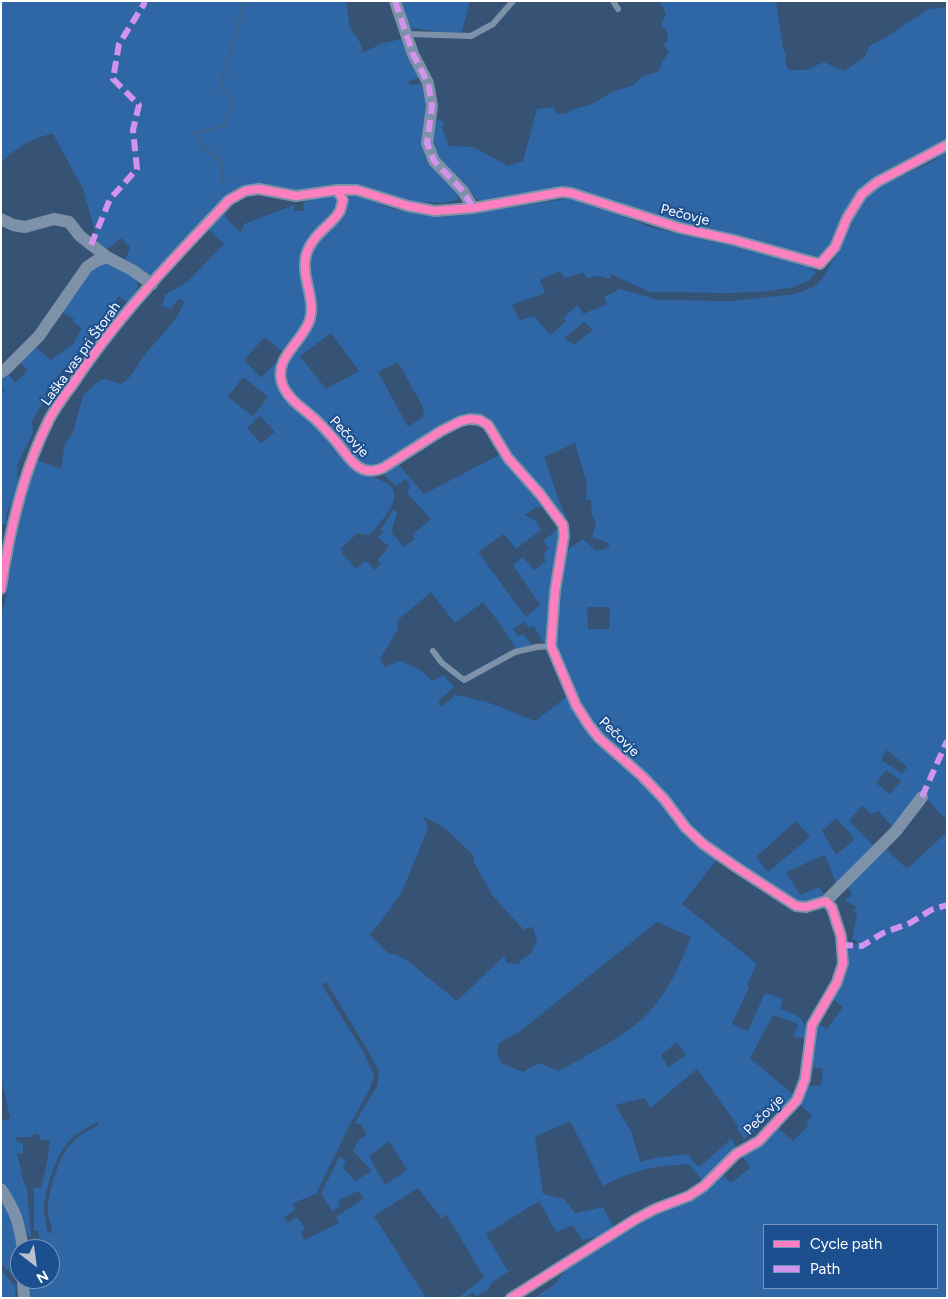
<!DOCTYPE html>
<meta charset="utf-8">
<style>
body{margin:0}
#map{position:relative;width:948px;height:1299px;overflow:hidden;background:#365274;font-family:Figtree,sans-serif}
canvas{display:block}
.frame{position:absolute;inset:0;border:2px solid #fff;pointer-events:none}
.legend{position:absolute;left:763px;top:1224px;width:175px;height:65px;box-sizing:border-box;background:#1b4f8f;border:1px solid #7695bc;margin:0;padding:6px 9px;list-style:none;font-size:15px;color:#fff}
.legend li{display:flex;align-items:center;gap:10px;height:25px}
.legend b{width:25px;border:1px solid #7695bc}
.north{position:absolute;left:10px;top:1239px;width:50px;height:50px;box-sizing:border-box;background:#1b4f8f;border:1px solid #7695bc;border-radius:50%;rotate:150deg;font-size:14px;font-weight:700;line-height:20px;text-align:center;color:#fff}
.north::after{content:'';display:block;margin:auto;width:18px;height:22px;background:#b9c2ce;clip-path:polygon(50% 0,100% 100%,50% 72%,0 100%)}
</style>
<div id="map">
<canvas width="948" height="1299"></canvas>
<div class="frame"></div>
<ul class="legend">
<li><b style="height:6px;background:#ff80c0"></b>Cycle path</li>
<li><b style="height:6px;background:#d193ec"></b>Path</li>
</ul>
<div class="north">N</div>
</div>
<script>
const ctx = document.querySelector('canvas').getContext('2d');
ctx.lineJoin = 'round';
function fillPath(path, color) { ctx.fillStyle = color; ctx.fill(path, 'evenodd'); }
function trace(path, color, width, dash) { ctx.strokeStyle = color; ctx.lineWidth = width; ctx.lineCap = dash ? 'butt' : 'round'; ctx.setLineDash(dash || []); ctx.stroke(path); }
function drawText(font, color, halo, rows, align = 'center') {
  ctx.font = font + ' Figtree,sans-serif'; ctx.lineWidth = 4; ctx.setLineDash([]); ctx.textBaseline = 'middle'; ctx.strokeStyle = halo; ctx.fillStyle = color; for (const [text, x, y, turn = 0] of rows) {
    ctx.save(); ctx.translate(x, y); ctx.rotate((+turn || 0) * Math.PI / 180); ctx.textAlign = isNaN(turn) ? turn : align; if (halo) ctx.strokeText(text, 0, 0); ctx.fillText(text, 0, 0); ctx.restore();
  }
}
const green = new Path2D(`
 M1,1h345l4,27 11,16 1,9 21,-10 19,-4 17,39 -10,3 1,4 11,-1 7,19 -6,43 3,10 6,9 29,30 -3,5 -13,3 -17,-1 -19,2 -18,-6 -94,-5 -55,-5 -87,86h-8l-21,-13 5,-14 -9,-9 -15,12 -7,-4 -16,-57 -30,-55c-20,2 -38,15 -52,29z
 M399,1h71l-9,34 -49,-7 -5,-5z
 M660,1h116l7,48 3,5 -1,8 4,8h17l18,-8 20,9 21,-14 4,-11 19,-10 40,-27 19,-2v135l-62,33 -67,85 -136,-35 -116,-36 -80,12 -10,-2 -12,-17 -21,-16 -14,-29 2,-10 7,-7 6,2 -2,6 7,18 24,1 35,19 15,-5 14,-52 17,-2 3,7h8l9,-5 18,-5 22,-13 20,-6 8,-8 17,-6 4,-11 6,-7 -6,-9 3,-1 2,-9 -7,-10 5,-10z
 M947,151v668l-7,-5 -14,-17 -31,32 -17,-18 -7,3 -9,-8 -13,15 28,28 -40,37 -12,-31 -39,17 14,23 19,-8 5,8 -20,9 -84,-50 -135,-138 -30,-73 11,-92 17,-12 13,12 14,-4 -3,-5 -15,-5 4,-15 -4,-6 -1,-16h-5l1,-16 -12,-41 -31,14 16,47 8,17 -92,-105 -92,47 -19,4 -70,-68 -11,-27 1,-6 21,-30 4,-82 35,-44 6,-15 10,1 29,12 24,5 66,-1 86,-13 16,1 71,28 89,20 64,17 10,7 -6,8 -16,7 -33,5 -33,1 -78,-1 -39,-18 -1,5 -11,-3 -13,2 -2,-5 -20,5 -4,-7 -20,9 5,13 -33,12 8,15 14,-4 16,19 16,-14 -3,-3 15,-13 5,9 24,-10 -3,-7 16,-8 39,11 73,1 63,-7 19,-7 8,-8 18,-31 24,-54 67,-32zM584,322l9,8 -19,15 -10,-7zM331,333l28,38 -33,18 -26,-33zM398,362l25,45 1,9 -16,11 -30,-55zM587,607h23l-1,22h-21zM887,750l20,17 -5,6 -21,-13zM886,770l15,11 -11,13 -14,-11zM836,818l14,15 4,7 -18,15 -14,-24zM796,821l14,16 -42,35 -12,-15z
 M335,196l4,5 -2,5 -30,39v74l-23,34 -19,-16 -21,23 17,18 16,-17 1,2 -1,16 94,97c7,3 17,6 21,12 10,12 -15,39 -23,47l-11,-2 -17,15 1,5 14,16 10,-8 9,9 6,-7 -3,-3 11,-14 -12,-9 6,-4 -2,-4 13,-20 3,4 -6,19 13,15 11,-8 -3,-4 19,-16 -24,-26 3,-7 -4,-7 -10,7 -11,-10 2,-5 12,-6 25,29 77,-40 40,49v5l-5,-1 -11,8 11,6 5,9 -25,19 -12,-15 -26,18 48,65 14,-12 -27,-40 10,-8 11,13 12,-9 -3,-7 6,-5 -6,-8 15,-12 2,2 -13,111h-4l-9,-16 -5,2 -5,-6 -11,7 5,7 5,-2 9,11 -16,4 -13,-21 -20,-26 -28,21 -24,-31 -34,29 1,8 -18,30 5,8 15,-6 17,7 16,13 10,-6 11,12 -16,14 4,6 13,-12 32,7 48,19 34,-26 8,19 141,144 -36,46 75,60 -10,20 2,3 -17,37 16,7 17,-38 18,6 -3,10c18,6 26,8 27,30l-13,-2 4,-13 -25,-9 -23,43 45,38 -14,18 -12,-6 -7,2 -11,15 3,6 -10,8 -6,-9v-4l-41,-57 -47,39 -5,-10 -30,7 17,28 8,29 15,-4 32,-4 12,13 32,-28 7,11 -34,33 -15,-19c-34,2 -56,6 -86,22l-33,-65 -35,16 8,57 21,5 11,14 28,-6 11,21 -16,9 -16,3 -9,-15 -17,7 -17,-31 -53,33 18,31 5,6 -18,12 -2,6 -13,7 -3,-4 -9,6h-6l26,-21 -38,-63 -4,5 -24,-31 -44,28 52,82h-397l-1,-19h22v-30h-20v-4l6,-2 3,-6 -1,-6h-4v-44l7,1 6,-25 3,-23h-10l-1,-6h-6l-1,3h-16l1,5 6,2v9h-6l6,27 4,9 4,47 -2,1 -4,-11 -24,-44v-61l9,-3 -9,-42v-461l5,-17 12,-76 19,-62 24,9 4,-26 8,-10 10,-38 16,-14 5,-2 17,5c11,-6 15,-18 22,-27 14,-18 32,-33 41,-54l-3,-4 -4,1 -6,9 -9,-3 3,-11 22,-13 37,-38 -16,-15 15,-18 5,9 13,13 3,-9 50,-19v6h10l-1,-7 4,-4zM243,377l25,20 -15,19 -25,-19zM260,416l15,16 -14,11 -14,-15zM423,816l23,13 27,26 1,7 18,33 30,33 3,2 4,-3 4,1 4,14 -6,11 -14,11 -10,-1 -3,-7 -47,45 -48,-39 -12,-7 -9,-2 -19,-19 9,-9 23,-31 27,-66zM657,922l34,15c-10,26 -22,53 -41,74 -19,22 -65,45 -91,60l-21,-8 -15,9 -21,-9 -5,-11 2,-9 20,-11zM326,982l41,67 12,22 -2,15 -22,37 6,2 6,9 -10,8 -4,9 19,20 -17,10 -12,-13 3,-6 -6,-6 -19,37 11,18 8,-5 -1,-6 19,-9 6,7 -28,19 3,6 -35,17 -3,-7 4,-4 -8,-12 -9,6 -4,-6 11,-7 -2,-7 23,-9 34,-70 19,-33 5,-15 -11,-25 -41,-66zM677,1042l9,13 -18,12 -7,-12zM97,1122l2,3c-11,5 -21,11 -29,20 -11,11 -23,51 -22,66 1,8 4,15 4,23l-5,-3c-1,-7 -2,-13 -3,-20 0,-20 12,-58 27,-72 8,-7 17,-12 26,-17zM389,1141l18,29 -22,15 -16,-29z
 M108,262c9,5 35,14 29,28 -1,5 -6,9 -9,14l-9,-8 -7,9 8,8 -15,20h-12c-14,22 -35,39 -48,61l1,4 -14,23 1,12 -16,32 1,17 -7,23 -5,8 1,11 -6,1v-132l4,-3 -4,-4v-13l5,-3 9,13 13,-13 -10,-9 15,-16 18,15 22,-16 9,-16 -9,-6 1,-3 -15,-9 26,-38z
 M947,832v466h-412l21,-15 10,-14 33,-21 124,-73 8,8 19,-15 -8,-13 35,-28 16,14 16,-16 -3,-3 6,-6 -13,-13 5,-17h17l2,-17 -13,-2 8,-43 9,5 16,-22 -11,-8 13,-59 11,5 2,-4 -6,-2 5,-24 -3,-5 2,-3 -11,-7 7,-6 -6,-8 39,-38 22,21zM764,1225h173v63h-173z
 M1,1199c15,25 20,43 16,72l-6,3 -10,-11z
 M1,1270l14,16 1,12h-15z`);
const stream = new Path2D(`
 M223,183l-2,-21 -19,-16 -7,-13 30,-7 8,-23 -13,-19 7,-18 18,-65`);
const lane = new Path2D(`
 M613,1l5,8
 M407,34l64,2 22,-12 20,-23
 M433,651l9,12 22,17 51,-28 22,-5 14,-1`);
const street = new Path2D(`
 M395,1l18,53 15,29 4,23 -5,37 7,18 29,30 10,17
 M337,190l6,10c-1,3 -2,8 -3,11 -8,14 -26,22 -33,41 -8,22 9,45 3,67 -6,22 -37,39 -28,64 5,16 21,25 33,36 8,8 16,16 23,25 13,16 22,34 45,24l58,-37 20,-10 9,-2 10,1 8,5 20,33 32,36 23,31 1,11 -9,55 -4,55 25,59 12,19 11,14 43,38 22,23 22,29 17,16 33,23 60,39 10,1 20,-6 6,7 9,28 2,27 -6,19 -25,43 -7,54 -8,21 -38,41 -23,13 -32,32 -15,10 -34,13 -19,10 -125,79
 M1,219l12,6 12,2 29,-8 15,3 11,14 27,21 25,13 20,14
 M1,372l5,-3 33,-33 48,-69 9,-6 11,-4
 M1,589c8,-56 21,-115 47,-167 6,-13 16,-26 25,-38 44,-67 101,-126 156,-184l16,-9 14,-2 37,7 41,-6h20l51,16 27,5 38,-3 89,-16 9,1 109,35 54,12 86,24 15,-17 12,-29 15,-24 15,-12 70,-37
 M826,901l70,-70 26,-34
 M1,1189c15,23 18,33 22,60
 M23,1279l1,19`);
const quiet = new Path2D(`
 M395,1l18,53 15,29 4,23 -5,37 7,18 29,30 10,17
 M91,245l19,-46 27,-30 -4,-39 6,-25 -26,-26 6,-35 25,-40v-3
 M922,797l25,-56
 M841,945l21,1 21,-13 27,-10 21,-13 16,-5`);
const cycleway = new Path2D(`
 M337,190l6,10c-1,3 -2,8 -3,11 -8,14 -26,22 -33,41 -8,22 9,45 3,67 -6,22 -37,39 -28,64 5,16 21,25 33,36 8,8 16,16 23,25 13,16 22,34 45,24l58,-37 20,-10 9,-2 10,1 8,5 20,33 32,36 23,31 1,11 -9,55 -4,55 25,59 12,19 11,14 43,38 22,23 22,29 17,16 33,23 60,39 10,1 20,-6 6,7 9,28 2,27 -6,19 -25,43 -7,54 -8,21 -38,41 -23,13 -32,32 -15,10 -34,13 -19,10 -125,79
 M1,589c8,-56 21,-115 47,-167 6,-13 16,-26 25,-38 44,-67 101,-126 156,-184l16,-9 14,-2 37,7 41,-6h20l51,16 27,5 38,-3 89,-16 9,1 109,35 54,12 86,24 15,-17 12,-29 15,-24 15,-12 70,-37`);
const streetNames = [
 ["Pečovje",685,215,14],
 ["Laška vas pri Štorah",81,354,-54],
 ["Pečovje",349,437,47],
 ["Pečovje",619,737,44],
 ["Pečovje",764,1115,-45]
];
fillPath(green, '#2f66a5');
trace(stream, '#3b618d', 3);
trace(lane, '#7d92a8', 6);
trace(street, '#7d92a8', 12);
trace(quiet, '#d193ec', 6, [12, 6]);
trace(cycleway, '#ff80c0', 8);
drawText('14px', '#fff', '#1b4f8f', streetNames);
</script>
